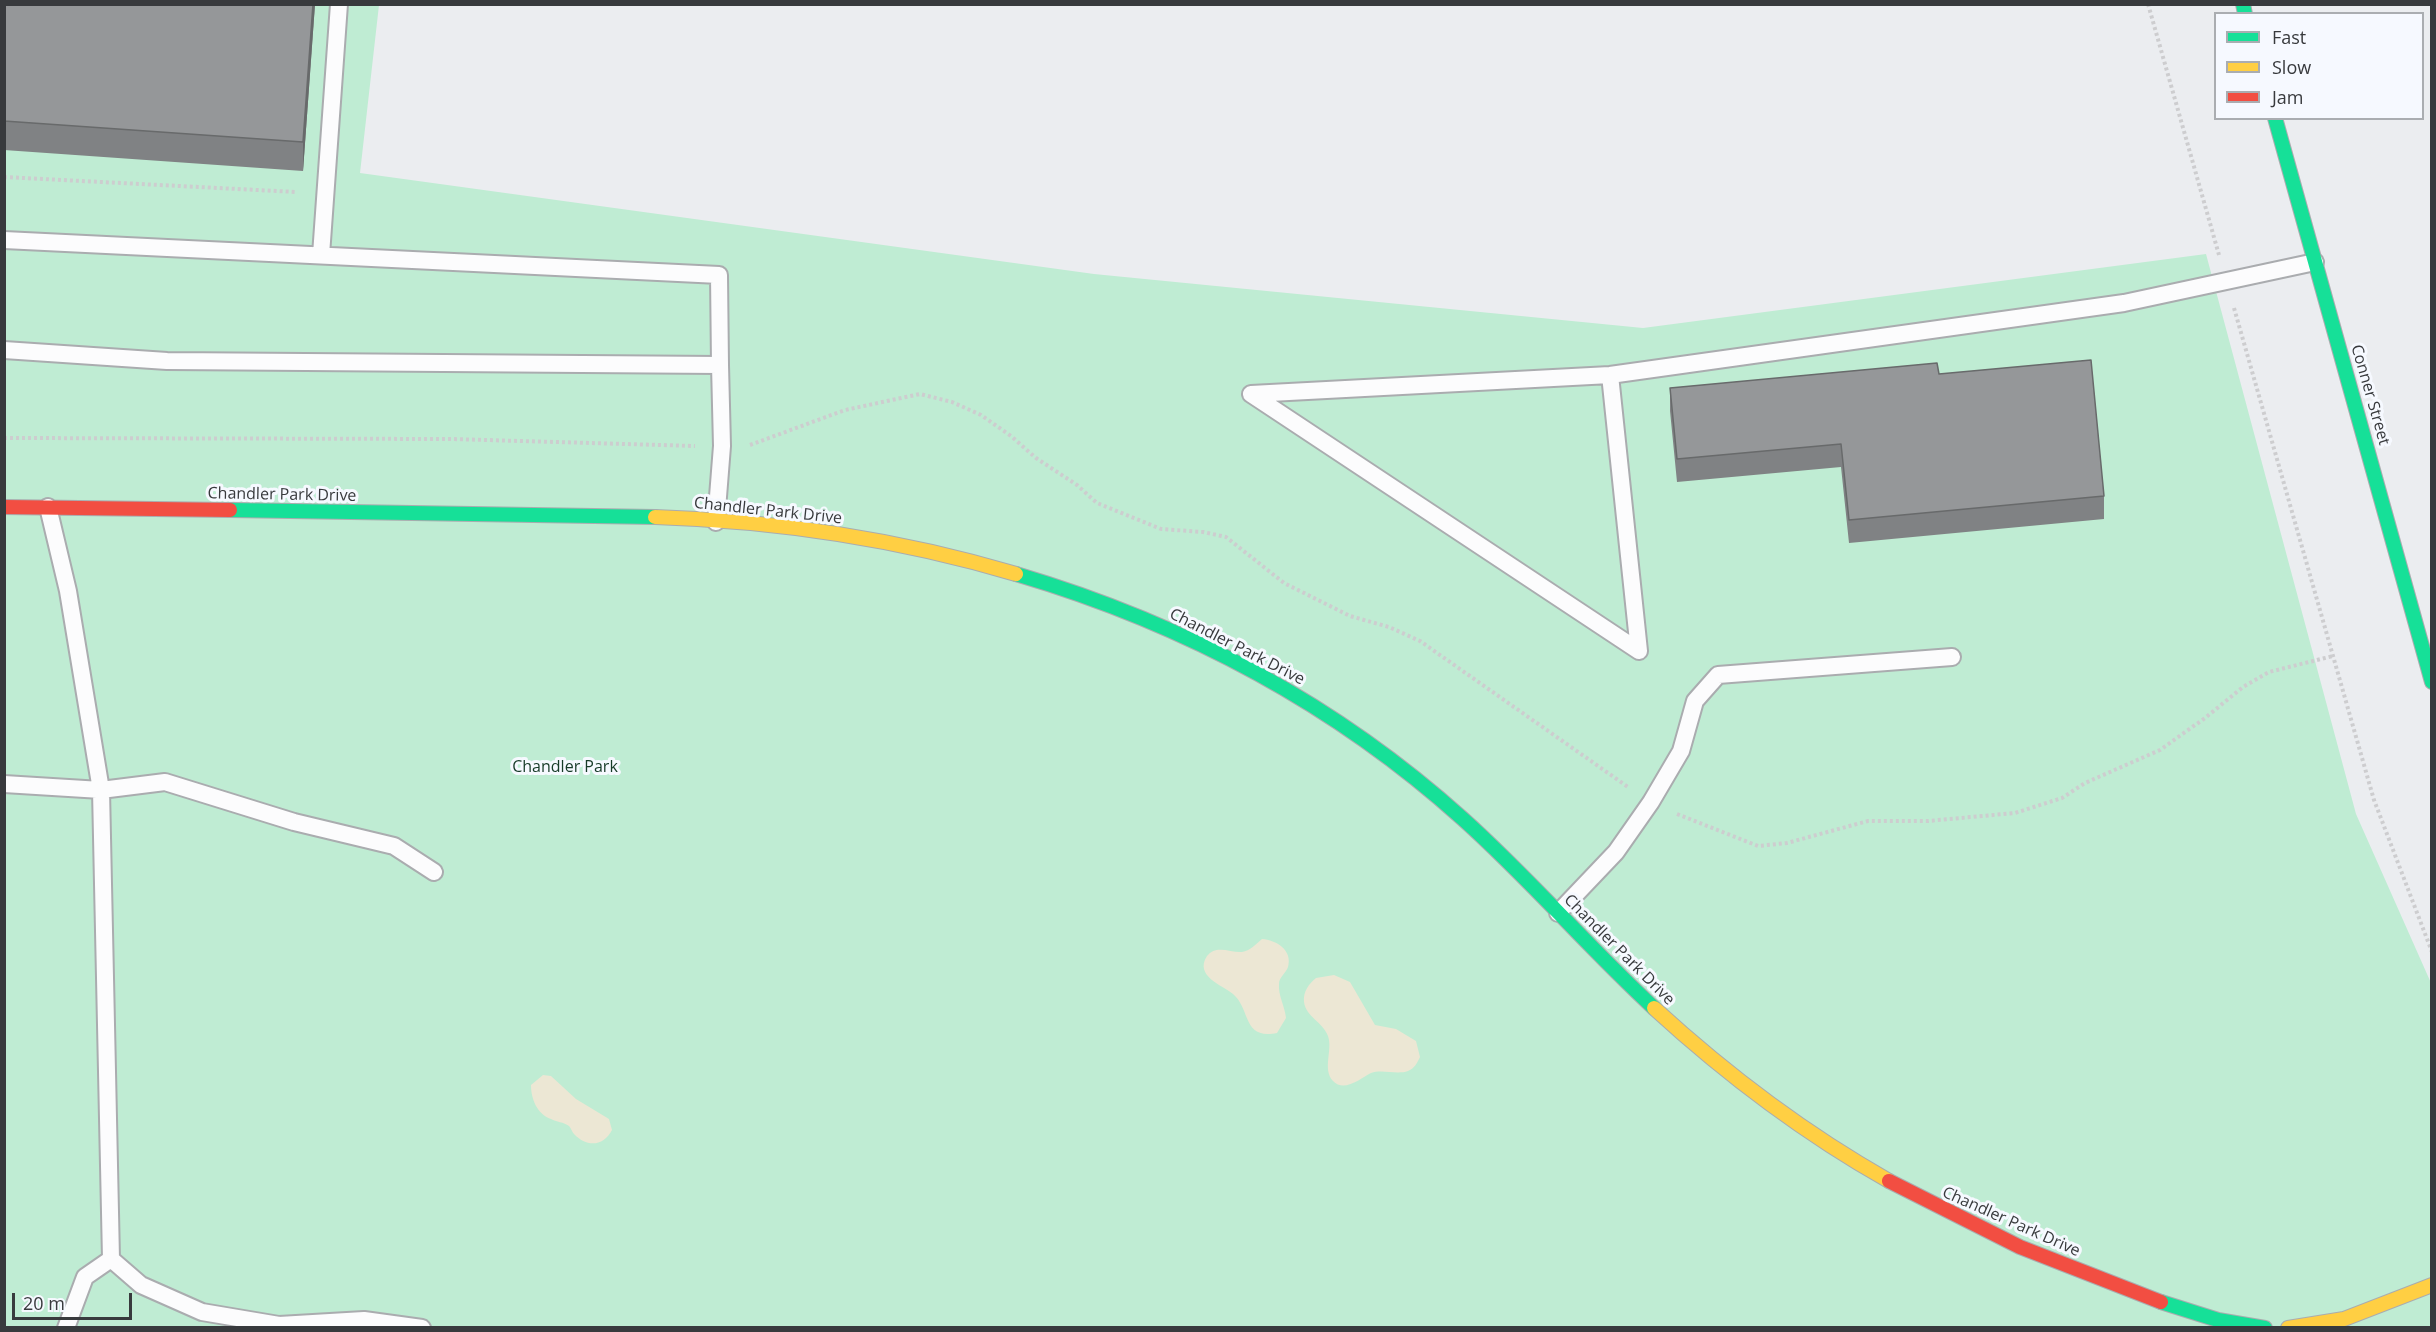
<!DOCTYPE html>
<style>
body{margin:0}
#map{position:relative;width:2436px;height:1332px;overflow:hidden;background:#ebedf0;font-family:"Open Sans",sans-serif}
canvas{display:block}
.frame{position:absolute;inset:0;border:6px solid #383a3d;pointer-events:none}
.legend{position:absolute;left:2214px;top:12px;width:210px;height:108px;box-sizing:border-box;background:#f6f9ff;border:2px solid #aaadb1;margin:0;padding:8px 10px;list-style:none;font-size:18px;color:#383a3d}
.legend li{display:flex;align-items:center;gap:12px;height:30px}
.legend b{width:30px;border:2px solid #aaadb1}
.scale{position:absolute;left:12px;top:1293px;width:120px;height:27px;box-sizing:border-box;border:3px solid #383a3d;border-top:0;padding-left:8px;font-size:18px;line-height:21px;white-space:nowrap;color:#383a3d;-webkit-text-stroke:4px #f6f9ff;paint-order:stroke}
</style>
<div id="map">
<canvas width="2436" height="1332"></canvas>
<div class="frame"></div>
<ul class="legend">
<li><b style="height:8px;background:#16e098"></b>Fast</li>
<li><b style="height:8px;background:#ffcf43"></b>Slow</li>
<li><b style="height:8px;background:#f24e42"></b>Jam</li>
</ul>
<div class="scale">20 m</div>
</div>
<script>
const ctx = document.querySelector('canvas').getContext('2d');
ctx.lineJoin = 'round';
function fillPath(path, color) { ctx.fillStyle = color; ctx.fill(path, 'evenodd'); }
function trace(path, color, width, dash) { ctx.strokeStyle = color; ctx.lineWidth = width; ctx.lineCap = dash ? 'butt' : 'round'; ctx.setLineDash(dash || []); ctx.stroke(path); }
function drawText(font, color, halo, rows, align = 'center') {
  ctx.font = font + ' "Open Sans",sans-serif'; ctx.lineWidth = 6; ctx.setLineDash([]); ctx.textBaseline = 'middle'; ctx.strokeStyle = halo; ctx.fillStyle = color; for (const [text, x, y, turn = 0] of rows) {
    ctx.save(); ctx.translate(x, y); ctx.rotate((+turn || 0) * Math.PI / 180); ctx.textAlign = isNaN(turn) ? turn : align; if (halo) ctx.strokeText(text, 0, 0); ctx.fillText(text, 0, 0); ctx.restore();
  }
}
const green = new Path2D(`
 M5,5h374l-19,168 734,101 549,54 563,-74 150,560 75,169v344l-2426,1z`);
const sand = new Path2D(`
 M1262,939c14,1 31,11 26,28 -2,6 -9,10 -9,17 -1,11 6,23 7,34l-9,15c-35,7 -26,-24 -44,-39 -11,-9 -39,-18 -26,-38 9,-12 24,-3 35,-4 8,-1 14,-8 20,-13z
 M1334,975l16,7 25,43 21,4 20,12 4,16c-3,6 -5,11 -12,14 -11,4 -26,-2 -37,2 -10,5 -27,20 -38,8 -11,-12 0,-31 -5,-45 -5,-14 -22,-19 -24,-34 -1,-11 5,-18 12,-24z
 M543,1075l8,1 25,23 33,20 3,11c-8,16 -25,18 -38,4 -2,-2 -3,-6 -5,-8 -5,-4 -13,-4 -18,-7 -14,-5 -20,-20 -20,-34z`);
const path = new Path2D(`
 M2148,4l71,251
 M4,177l292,15
 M2234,308l140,492 58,152
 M4,438l447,1 244,7
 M750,445l95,-35 75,-16 32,8 29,13 30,21 25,22 41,27 20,18 64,26 42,3 23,5 58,46 66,33 39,11 31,14 208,146
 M1677,814l81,32 29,-3 81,-22h60l87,-8 47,-15 23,-15 75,-33 45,-32 38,-31 26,-15 64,-16`);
const lane = new Path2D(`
 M4,240l715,35 1,90
 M321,255l18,-251
 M4,350l163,11 553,4 2,81 -6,76
 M1610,375l29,276
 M1251,394l359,-19 514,-72 191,-41
 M1251,394l388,257
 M48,507l20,84 33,199 10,469 30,26 61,27 77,13 85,-5 58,8
 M4,784l97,6 64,-8 129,40 100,24 40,26
 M1558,913l58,-61 35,-50 30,-51 14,-50 23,-26 234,-18
 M66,1328l19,-51 26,-18`);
const fast = new Path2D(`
 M2243,4l2,10
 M2275,118l157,564
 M230,510l425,7
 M1016,574c166,49 318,129 447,245 67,60 125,128 191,189
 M2161,1302l57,18 47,8`);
const slow = new Path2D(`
 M655,517c123,4 243,22 361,57
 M1654,1008c72,66 150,125 235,173
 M2288,1328l56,-9 88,-34`);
const jam = new Path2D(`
 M4,507l226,3
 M1889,1181l131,66 141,55`);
const wall = new Path2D(`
 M4,4h311l-12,167 -299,-21z
 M1939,374l165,122v23l-255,24 -8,-76 -164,15 -7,-71v-23z`);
const shadedWall = new Path2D(`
 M313,4h2l-12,167v-29z`);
const building = new Path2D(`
 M4,4h309l-10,138 -299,-21z
 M2091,360l13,136 -255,24 -8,-76 -164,15 -7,-71 267,-25 2,11z`);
const streetNames = [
 ["Conner Street",2370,395,74],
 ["Chandler Park Drive",282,495,1],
 ["Chandler Park Drive",768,511,6],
 ["Chandler Park Drive",1237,647,27],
 ["Chandler Park Drive",1619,950,45],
 ["Chandler Park Drive",2011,1222,24]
];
const parkNames = [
 ["Chandler Park",565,767]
];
fillPath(green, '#bfecd3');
fillPath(sand, '#ece7d4');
trace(lane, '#aaacaf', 20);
trace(fast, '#aaacaf', 16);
trace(slow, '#aaacaf', 16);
trace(jam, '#aaacaf', 16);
trace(path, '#cdcdcf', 4, [3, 3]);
trace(lane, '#fcfcfd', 16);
trace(fast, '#16e098', 14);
trace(slow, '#ffcf43', 14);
trace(jam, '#f24e42', 14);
fillPath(wall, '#808284');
fillPath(shadedWall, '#686a6b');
fillPath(building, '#959799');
trace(building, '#686a6b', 1.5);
drawText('16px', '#383a3d', '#f6f9ff', streetNames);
drawText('16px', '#173b28', '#f6f9ff', parkNames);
</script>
